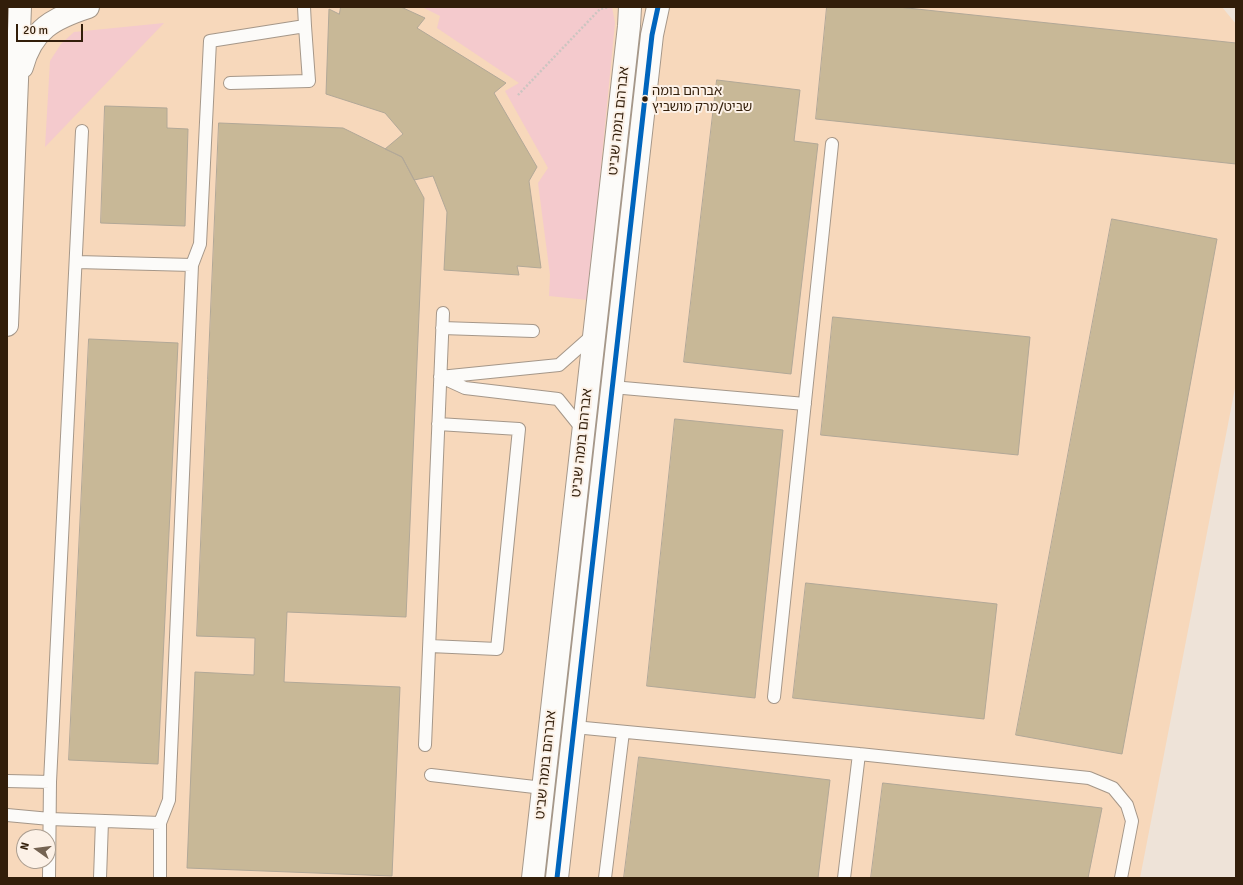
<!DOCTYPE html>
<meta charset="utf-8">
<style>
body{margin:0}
#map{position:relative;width:1243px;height:885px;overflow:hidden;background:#eee3d8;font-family:Signika,sans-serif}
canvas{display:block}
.frame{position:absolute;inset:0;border:8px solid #321e0a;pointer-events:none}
.north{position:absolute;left:16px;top:829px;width:40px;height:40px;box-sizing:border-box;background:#fcf1e7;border:1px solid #ab9d8f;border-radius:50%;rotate:284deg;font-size:11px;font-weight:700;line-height:16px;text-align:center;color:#321e0a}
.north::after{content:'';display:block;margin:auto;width:14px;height:18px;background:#746352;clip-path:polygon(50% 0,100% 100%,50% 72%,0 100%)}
.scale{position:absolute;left:16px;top:24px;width:67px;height:18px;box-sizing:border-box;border:2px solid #321e0a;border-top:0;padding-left:5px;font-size:12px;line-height:14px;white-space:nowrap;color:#321e0a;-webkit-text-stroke:3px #fcf1e7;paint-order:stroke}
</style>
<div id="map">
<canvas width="1243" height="885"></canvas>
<div class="frame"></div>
<div class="north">N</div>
<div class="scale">20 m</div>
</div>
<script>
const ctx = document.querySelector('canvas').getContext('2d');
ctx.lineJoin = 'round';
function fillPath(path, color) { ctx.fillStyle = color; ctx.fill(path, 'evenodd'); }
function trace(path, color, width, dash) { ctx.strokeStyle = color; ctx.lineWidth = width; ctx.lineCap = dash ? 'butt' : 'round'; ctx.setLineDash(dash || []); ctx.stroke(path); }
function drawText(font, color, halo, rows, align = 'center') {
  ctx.font = font + ' Signika,"Noto Sans Hebrew",sans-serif'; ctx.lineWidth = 4; ctx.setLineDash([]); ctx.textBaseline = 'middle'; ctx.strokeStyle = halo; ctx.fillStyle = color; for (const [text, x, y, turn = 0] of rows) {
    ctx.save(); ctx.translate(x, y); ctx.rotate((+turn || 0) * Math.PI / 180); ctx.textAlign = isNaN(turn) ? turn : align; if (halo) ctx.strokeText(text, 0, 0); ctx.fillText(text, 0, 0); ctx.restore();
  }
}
const built = new Path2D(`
 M7,7h1215l14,17v359l-96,495h-1133zM24,837h24v24h-24z`);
const green = new Path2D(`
 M422,7h190l3,16 -27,277 -39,-4 1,-21 -12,-92 10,-15 -43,-77 14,-8 -82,-55 3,-12z
 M164,23l-119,124 5,-86 11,-17 13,-12z`);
const building = new Path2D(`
 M341,7h60l24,11 -8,10 89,55 -12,10 43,74 -8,14 12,87 -24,-2 2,9 -75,-5 3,-58 -14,-36 -19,4 -12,-23 -17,-8 18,-15 -18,-21 -59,-19 3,-85 10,5z
 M827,7h71l338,36v121l-420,-45z
 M717,80l83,10 -6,51 24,3 -27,230 -107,-12z
 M105,106l62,2v20l21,1 -3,97 -84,-3z
 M219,123l124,5 59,29 22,41 -18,419 -119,-5 -3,70 116,5 -8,189 -205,-8 8,-196 59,3 1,-37 -58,-2z
 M1112,219l105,20 -95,515 -106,-19z
 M833,317l197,20 -12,118 -197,-20z
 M89,339l89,4 -20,421 -89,-4z
 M675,419l108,11 -28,268 -108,-12z
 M806,583l191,21 -13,115 -191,-21z
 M639,757l191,23 -12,98h-194z
 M883,783l219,25 -14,70h-217z`);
const path = new Path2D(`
 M518,95l82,-86 9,-2`);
const lane = new Path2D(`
 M304,7l1,19
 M77,262l115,3 -23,535 -9,23v55
 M192,265l8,-21 10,-203 95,-15 4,55 -79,2
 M442,328l91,3
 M440,377l119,-12 35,-31
 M441,377l24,11 93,11 25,31
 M612,387l193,17
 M430,646l67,3 22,-220 -81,-5
 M774,697l58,-553
 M574,727l285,27 230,24 24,10 14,17 5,16 -11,57
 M425,745l18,-432
 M431,775l112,13
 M7,781l43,1 -1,96
 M50,782l32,-651
 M7,815l43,4 110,4
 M100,878l2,-57
 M605,878l18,-146
 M844,878l15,-124`);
const street = new Path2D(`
 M533,878l96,-852 1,-19
 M557,878l95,-843 6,-28`);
const secondary = new Path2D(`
 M22,67c10,-38 32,-49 66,-60
 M7,325l13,-318`);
const bus1 = new Path2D(`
 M557,878l95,-843 6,-28`);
const markers = [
 [645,99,3.5,"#321e0a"]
];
const busNames = [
 ["אברהם בומה",652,92],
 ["שביט/מרק מושביץ",652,108]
];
const streetNames = [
 ["אברהם בומה שביט",619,121,-84],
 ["אברהם בומה שביט",582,443,-84],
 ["אברהם בומה שביט",546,765,-84]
];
fillPath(built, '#f7d8bb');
fillPath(green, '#f4cacd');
fillPath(building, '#c8b897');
trace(building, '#b2a897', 1);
trace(lane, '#a59789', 14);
trace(street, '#a59789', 24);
trace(secondary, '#a59789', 24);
trace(path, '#ccc5c1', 2.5, [2, 2]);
trace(lane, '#fcfbf9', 12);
trace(street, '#fcfbf9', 22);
trace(secondary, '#fcfbf9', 22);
trace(bus1, '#0065bd', 5);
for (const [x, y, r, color] of markers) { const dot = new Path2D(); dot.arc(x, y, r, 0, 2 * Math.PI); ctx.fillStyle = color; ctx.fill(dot); trace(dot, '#fcf1e7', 1.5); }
drawText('13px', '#321e0a', '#fcf1e7', busNames, 'left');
drawText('14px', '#321e0a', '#fcf1e7', streetNames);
</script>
